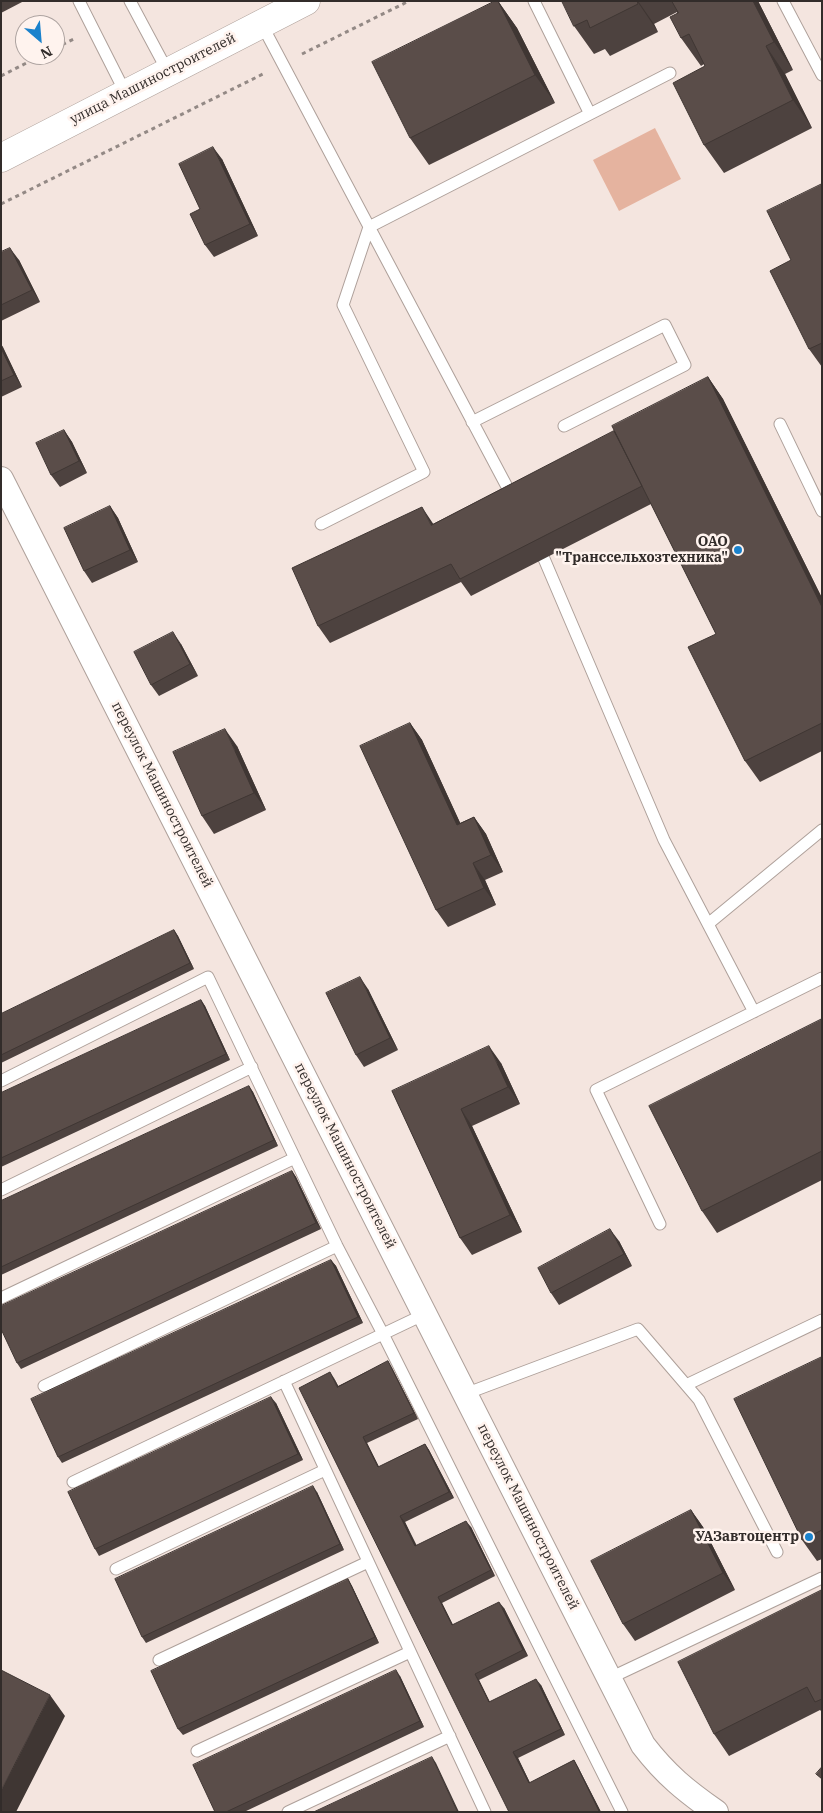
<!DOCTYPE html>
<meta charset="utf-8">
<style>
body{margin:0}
#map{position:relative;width:823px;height:1813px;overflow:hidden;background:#f4e5df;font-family:"IBM Plex Serif",serif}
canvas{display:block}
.frame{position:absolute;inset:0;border:2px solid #322c2a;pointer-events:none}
.north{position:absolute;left:15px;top:15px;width:50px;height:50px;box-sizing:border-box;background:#fff3ee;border:1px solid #ada3a0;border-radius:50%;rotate:153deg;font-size:14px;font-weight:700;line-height:20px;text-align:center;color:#322c2a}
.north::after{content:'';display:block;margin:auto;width:18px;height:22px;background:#1b82cc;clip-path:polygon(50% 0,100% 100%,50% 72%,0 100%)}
</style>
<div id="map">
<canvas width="823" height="1813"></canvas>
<div class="frame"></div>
<div class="north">N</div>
</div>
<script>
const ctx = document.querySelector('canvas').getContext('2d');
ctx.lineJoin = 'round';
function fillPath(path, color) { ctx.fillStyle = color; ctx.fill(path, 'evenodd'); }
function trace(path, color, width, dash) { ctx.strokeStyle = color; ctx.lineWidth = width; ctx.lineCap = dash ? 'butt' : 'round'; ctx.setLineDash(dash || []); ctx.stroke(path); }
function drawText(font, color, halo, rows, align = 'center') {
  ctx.font = font + ' "IBM Plex Serif",serif'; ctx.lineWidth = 5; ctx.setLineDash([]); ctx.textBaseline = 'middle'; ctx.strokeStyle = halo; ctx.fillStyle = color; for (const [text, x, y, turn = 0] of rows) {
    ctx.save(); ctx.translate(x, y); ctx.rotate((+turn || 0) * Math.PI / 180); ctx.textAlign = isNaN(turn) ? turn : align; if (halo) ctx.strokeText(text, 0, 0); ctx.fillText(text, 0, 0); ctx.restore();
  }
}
const green = new Path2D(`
 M655,128l26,51 -62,32 -26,-51z`);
const path = new Path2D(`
 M55,48l19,-9
 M302,54l107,-53
 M1,76l41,-21
 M1,204l264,-131`);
const lane = new Path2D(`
 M79,1l47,93
 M130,1l38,71
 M534,1l56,113
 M783,1l39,74
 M261,23l253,477
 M472,422l193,-97 20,40 -121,61
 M780,424l42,87
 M321,524l103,-52 -81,-167 26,-78 301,-154
 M539,547l125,293 90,172
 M708,924l114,-94
 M1,1081l207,-104 129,269 46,88 42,-20
 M1,1190l251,-123
 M660,1224l-64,-134 226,-112
 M1,1298l294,-140
 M284,1381l201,431
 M686,1385l136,-65
 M44,1386l293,-140
 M465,1394l173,-65 61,71 78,152
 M73,1482l310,-148 239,478
 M116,1569l209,-99
 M159,1660l209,-98
 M610,1678l212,-100
 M197,1751l213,-99
 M288,1812l162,-76`);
const street = new Path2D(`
 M1,479l642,1266c23,30 43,46 73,67`);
const secondary = new Path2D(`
 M1,158l305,-157`);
const wall = new Path2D(`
 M1,1h23l-23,12z
 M498,1l19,27 38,75 -126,62 -19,-27z
 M562,1h196l35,69 -8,4 27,54 -88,45 -20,-28 1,-79 -1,-2 -3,2 -20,-28 -4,-26 -23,12 4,8 -48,24 -5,-7 -11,5 -20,-28z
 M222,159l36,77 -44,21 -9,-12 -5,-36z
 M822,184v183l-13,-18 -18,-89z
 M1,252l18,8 21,42 -39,19z
 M1,344l21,43 -21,10z
 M708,377l15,22 99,199v153l-62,31 -15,-21 -29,-127 -65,-130 -180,92 -10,-14 -131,61 -12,-17 116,-102 180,-93z
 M64,430l8,12 15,31 -27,14 -9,-12z
 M110,506l8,12 20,44 -46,21 -8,-12z
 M181,644l17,32 -39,20 -8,-11z
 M410,723l12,17 38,83 14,-6 12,17 17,38 -18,8 11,25 -48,22 -12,-17z
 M237,746l29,64 -52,24 -12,-18z
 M174,930l4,6 16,33 -193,94v-49z
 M368,989l30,61 -34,17 -8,-12z
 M201,1000l4,6 25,54 -229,107v-74z
 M822,1019v161l-105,53 -15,-22z
 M501,1063l19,41 -48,22 50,106 -50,23 -12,-17 -68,-147z
 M249,1086l4,6 25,54 -277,129v-74z
 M292,1171l4,6 25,52 -300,140 -4,-6z
 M619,1241l13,25 -73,39 -8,-12z
 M331,1260l5,6 27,57 -301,140 -4,-6z
 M822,1357v202l-5,2 -15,-21z
 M388,1361l4,7 26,51 -51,24 12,24 46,-23 4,6 25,48 -49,24 11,24 55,-19 24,49 -53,27 11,22 51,-17 24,48 -49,24 11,22 51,-17 24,50 -47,23 12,25 44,-23 4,7 23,45h-92l-175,-434 4,8z
 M276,1403l27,57 -204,96 -4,-7z
 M317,1492l27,58 -198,93 -4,-6z
 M691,1510l12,17 32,63 -100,51 -12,-17z
 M348,1579l4,7 27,57 -196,92 -5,-6z
 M822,1590v122l-2,-2 -91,46 -15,-22z
 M400,1676l24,51 -180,85h-29z`);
const shadedWall = new Path2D(`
 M498,1l19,27 38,75 -20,-28z
 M637,1h1l16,23 4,8z
 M753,1h5l35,69 -19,-28z
 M766,46l19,28 27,54 -19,-28z
 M213,147l9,12 36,77 -8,-12z
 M10,248l9,12 21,42 -8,-12z
 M1,344l2,3 19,40 -8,-12 -13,-27z
 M708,377l15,22 99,199v9z
 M64,430l8,12 15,31 -8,-12z
 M110,506l8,12 20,44 -8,-12z
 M422,507l12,18h-3z
 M173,632l8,12 17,32 -8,-12z
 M410,723l12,17 47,102 -12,-17z
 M225,729l12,17 29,64 -12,-17z
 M474,817l12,17 17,38 -12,-17z
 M473,863l12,17 11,25 -12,-17z
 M174,930l4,6 16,33 -4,-6z
 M360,977l8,12 30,61 -8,-12z
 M201,1000l4,6 25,54 -4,-6z
 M489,1046l12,17 19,41 -12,-17z
 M249,1086l4,6 25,54 -4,-6z
 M461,1109l11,17 50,106 -12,-17z
 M292,1171l4,6 25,52 -5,-6z
 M610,1229l9,12 13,25 -8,-12z
 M331,1260l5,6 27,57 -5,-6z
 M388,1361l4,7 26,51 -4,-6z
 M330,1372l4,6 8,15 -5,-6z
 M271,1397l5,6 27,57 -5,-6z
 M363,1437l4,6 15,30 -4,-6z
 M425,1444l4,6 25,48 -5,-6z
 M313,1486l4,6 27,58 -4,-6z
 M691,1510l12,17 32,63 -12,-17z
 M400,1516l5,6 15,30 -5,-6z
 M466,1521l5,6 24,49 -4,-6z
 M348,1579l4,7 27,57 -4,-6z
 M438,1597l4,6 14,28 -4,-6z
 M499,1602l5,6 24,48 -5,-6z
 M396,1670l4,6 24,51 -4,-6z
 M475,1674l4,6 14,29 -4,-7z
 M536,1679l5,6 24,50 -4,-6z
 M50,1695l15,21 -49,96h-15v-21z
 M513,1752l5,6 15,31 -4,-6z
 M432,1757l4,6 23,49 -2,-1z
 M574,1760l4,7 23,45 -2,-1z`);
const building = new Path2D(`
 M495,1h3l37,74 -125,63 -38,-76z
 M562,1h75l1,3 -48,24 -3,-8 -13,6z
 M672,1h81l21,41 -8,4 27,54 -89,45 -31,-62 32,-17 -16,-32 -8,4 -11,-21 8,-4z
 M213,147l37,77 -45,21 -15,-31 10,-5 -21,-45z
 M822,184v159l-13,6 -39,-78 21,-11 -24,-49z
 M10,248l22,42 -31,15v-53z
 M1,348l13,27 -13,6z
 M708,377l114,230v116l-77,38 -57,-114 28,-13 -104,-208z
 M64,430l15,31 -28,14 -15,-32z
 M614,431l28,55 -182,93 -9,-15 -133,62 -26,-58 130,-61 9,18z
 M110,506l20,44 -46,21 -20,-43z
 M173,632l17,32 -39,21 -17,-33z
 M410,723l47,102 17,-8 17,38 -18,8 11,25 -48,22 -76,-164z
 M225,729l29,64 -52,23 -29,-64z
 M174,930l16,33 -189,92v-41z
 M360,977l30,61 -34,17 -30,-62z
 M201,1000l25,54 -225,104v-65z
 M822,1019v132l-120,60 -53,-105z
 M489,1046l19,41 -47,22 49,106 -50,23 -68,-147z
 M249,1086l25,54 -273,127v-66z
 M292,1171l24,52 -299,140 -16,-34v-23z
 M610,1229l14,25 -73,39 -13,-25z
 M331,1260l27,57 -300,140 -27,-58z
 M822,1357v173l-20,10 -68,-141z
 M388,1361l26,52 -51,24 15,30 47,-23 24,48 -49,24 15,30 51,-25 25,49 -53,27 14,28 47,-23 24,48 -48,24 14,28 47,-23 25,50 -48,23 16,31 45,-23 25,51 -2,1h-88l-210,-424 31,-16 7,15z
 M271,1397l27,57 -203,95 -27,-57z
 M313,1486l27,58 -198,93 -27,-58z
 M691,1510l32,63 -100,51 -32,-63z
 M348,1579l27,58 -197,92 -27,-58z
 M822,1590v109l-7,3 -8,-15 -93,47 -36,-72z
 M1,1670l49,25 -49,96z
 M396,1670l24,51 -194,91h-11l-22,-47z
 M432,1757l25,54 -1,1h-142z
 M822,1767v12l-6,-5z`);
const markers = [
 [738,550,5,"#1b82cc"],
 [809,1537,5,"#1b82cc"]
];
const streetNames = [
 ["улица Машиностроителей",153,79,-27],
 ["переулок Машиностроителей",162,795,63],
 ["переулок Машиностроителей",345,1156,63],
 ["переулок Машиностроителей",528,1517,63]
];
const poiNames = [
 ["ОАО",728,542],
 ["\"Транссельхозтехника\"",728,558],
 ["УАЗавтоцентр",799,1537]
];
fillPath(green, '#e5b39f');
trace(lane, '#aea09a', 13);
trace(street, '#aea09a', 26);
trace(secondary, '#aea09a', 29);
trace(path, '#938985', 3, [4, 4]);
trace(lane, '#fff', 11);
trace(street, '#fff', 24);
trace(secondary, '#fff', 28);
fillPath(wall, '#4d423f');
fillPath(shadedWall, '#3f3633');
fillPath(building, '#5a4d49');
trace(building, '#3f3633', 1);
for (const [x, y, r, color] of markers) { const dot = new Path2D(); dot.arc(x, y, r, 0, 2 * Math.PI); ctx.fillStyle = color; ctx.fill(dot); trace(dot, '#fff3ee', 2); }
drawText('14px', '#322c2a', '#fff3ee', streetNames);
drawText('bold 14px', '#322c2a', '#fff3ee', poiNames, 'right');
</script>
